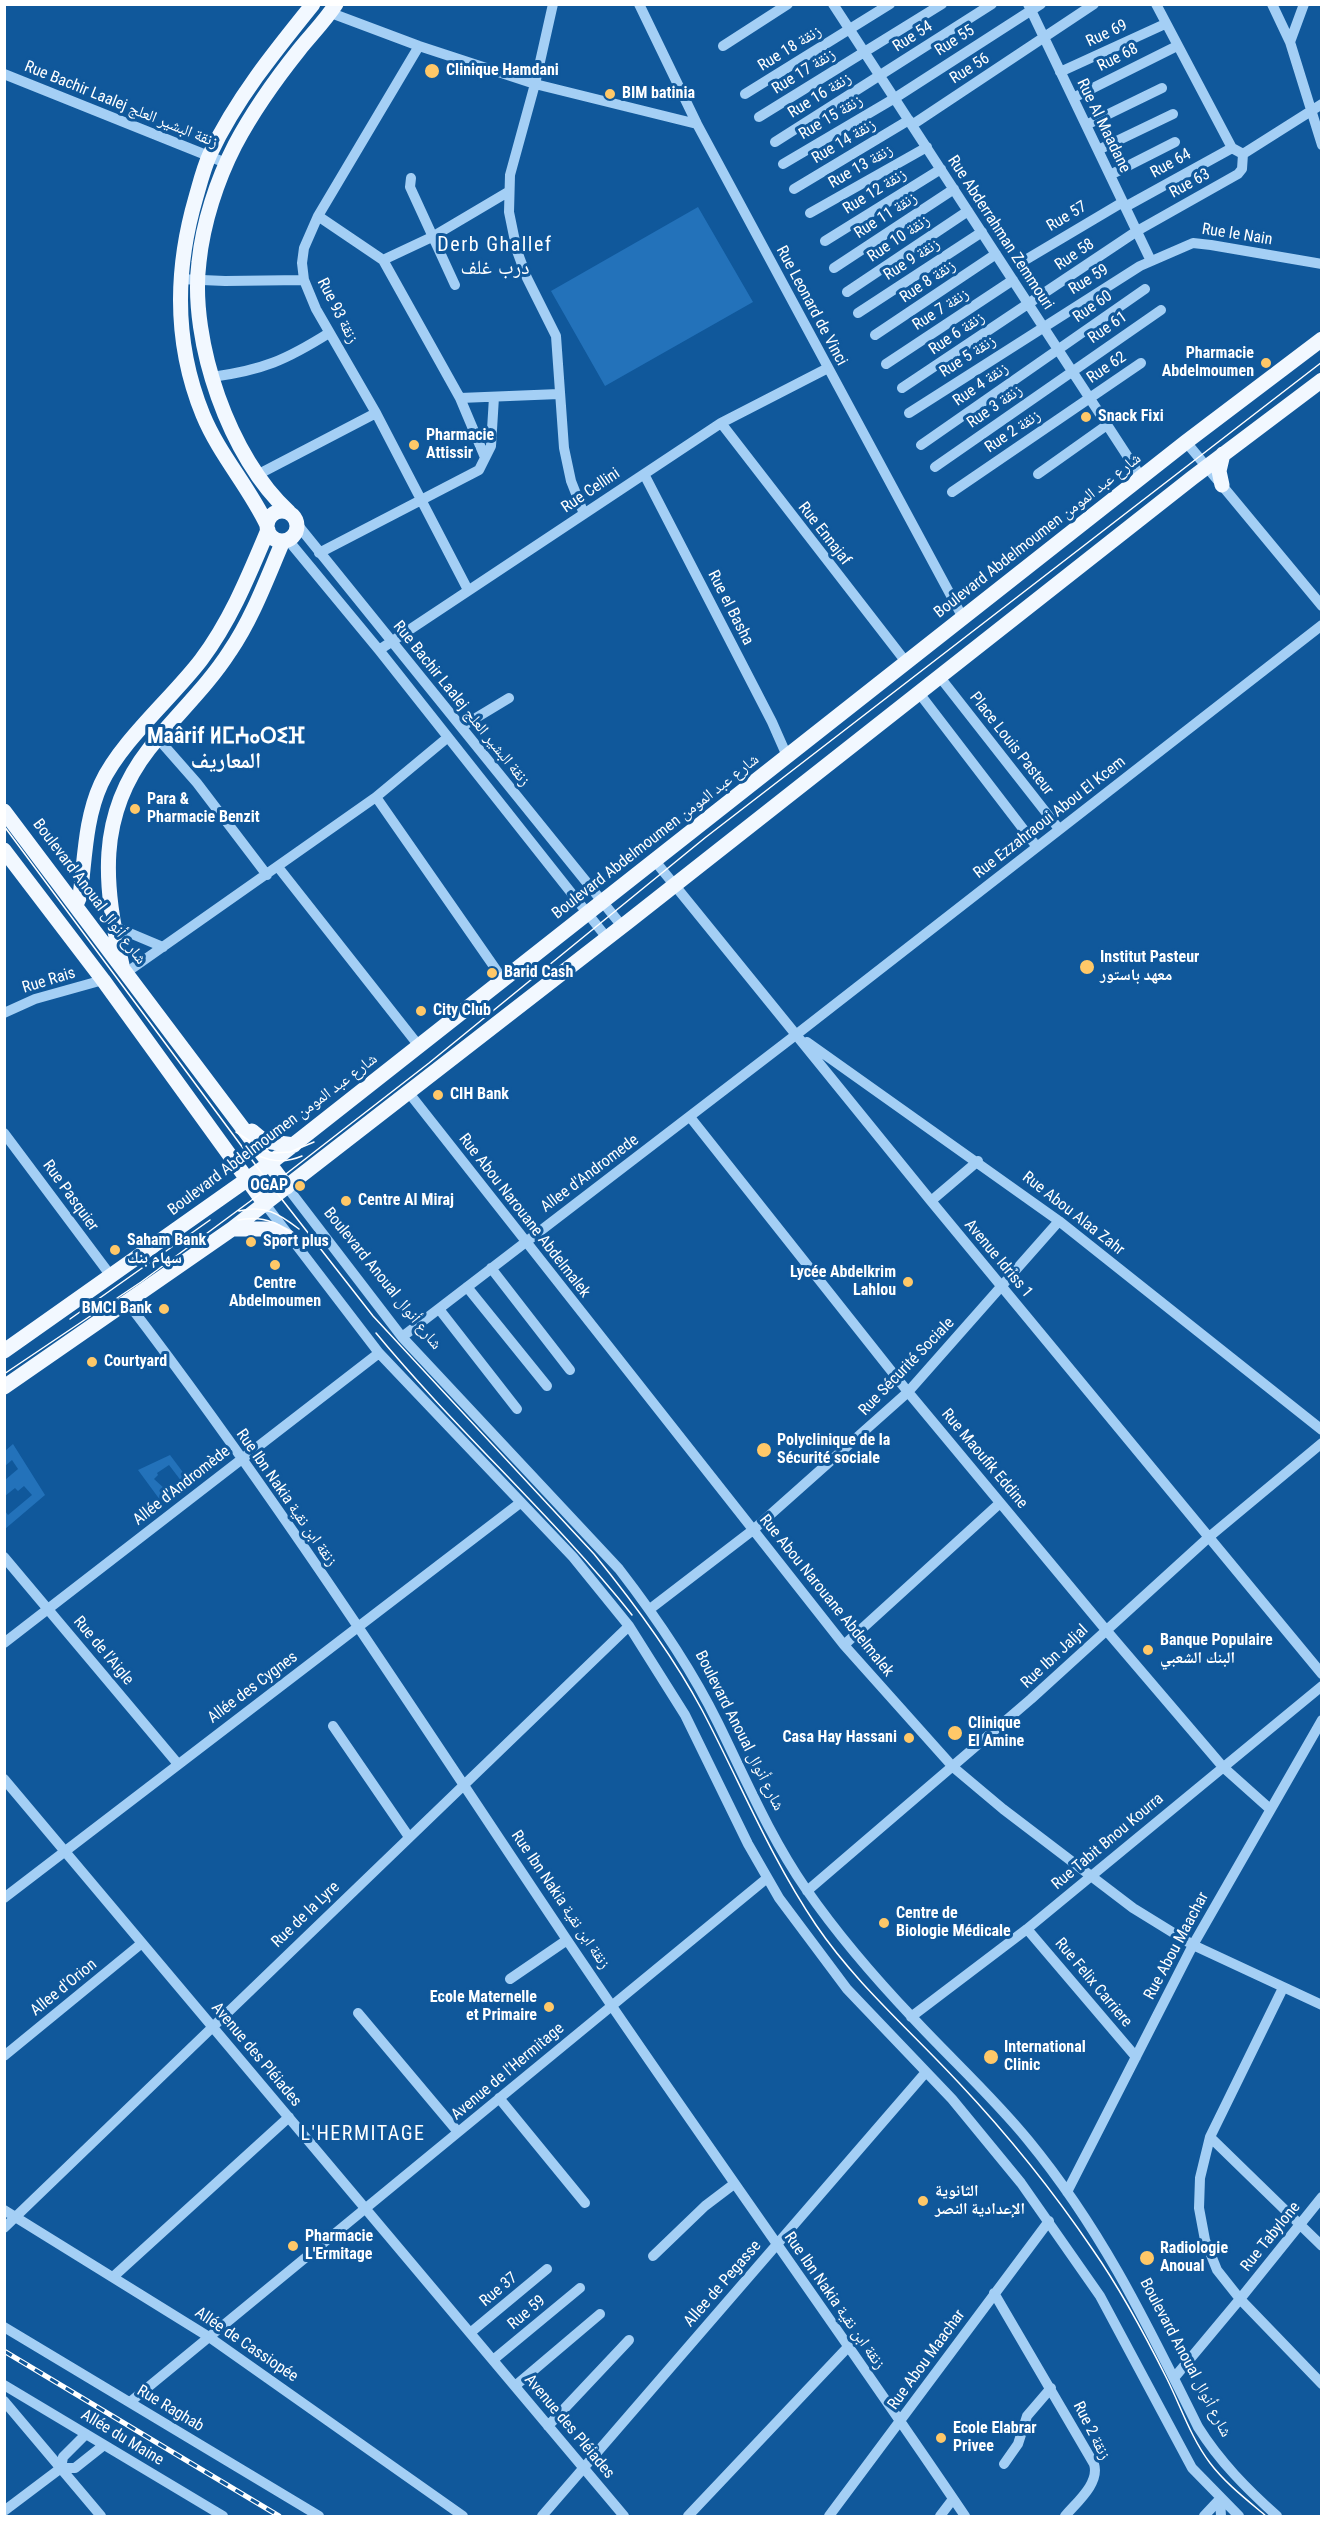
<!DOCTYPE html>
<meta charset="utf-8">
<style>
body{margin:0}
#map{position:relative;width:1326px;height:2521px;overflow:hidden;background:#10589b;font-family:"Roboto Condensed",sans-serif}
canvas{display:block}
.frame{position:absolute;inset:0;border:6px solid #fff;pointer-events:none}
</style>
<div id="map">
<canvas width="1326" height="2521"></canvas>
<div class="frame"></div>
</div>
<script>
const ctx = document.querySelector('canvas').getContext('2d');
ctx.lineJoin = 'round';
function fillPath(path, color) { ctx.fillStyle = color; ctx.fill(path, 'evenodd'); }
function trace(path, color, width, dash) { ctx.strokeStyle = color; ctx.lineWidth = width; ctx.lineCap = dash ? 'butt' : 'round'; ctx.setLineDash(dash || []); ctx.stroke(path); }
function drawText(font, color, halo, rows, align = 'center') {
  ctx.font = font + ' "Roboto Condensed","Noto Naskh Arabic","Noto Sans Tifinagh",sans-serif'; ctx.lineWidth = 6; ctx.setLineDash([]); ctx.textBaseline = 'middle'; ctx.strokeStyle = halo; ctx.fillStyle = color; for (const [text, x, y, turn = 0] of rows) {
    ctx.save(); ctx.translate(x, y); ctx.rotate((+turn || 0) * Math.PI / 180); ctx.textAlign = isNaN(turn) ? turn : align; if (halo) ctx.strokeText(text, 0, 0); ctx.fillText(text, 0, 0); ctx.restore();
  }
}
const green = new Path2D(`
 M698,207l55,95 -148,84 -54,-95z
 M13,1444l32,51 -40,34v-18l3,4 24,-20 -8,-9 -6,5 -3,-3 -10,8v-16l13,-11 -6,-9 -7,6v-15z
 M170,1455l21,28 -28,21 -25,-34zM169,1465l13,17 -7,4 -10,3 -11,-10 4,-4 -1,-2z`);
const minor = new Path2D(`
 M553,4l-18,80 -25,91 -1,37 8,39 10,27 29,58 8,112 7,33 13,33
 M639,4l58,120 266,494
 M833,4l308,473
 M1028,4l123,257
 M1156,4l76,144 11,6
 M1272,4l18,38 32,103
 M331,13l88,33 116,38 162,40
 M1290,42l14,-38
 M419,46l-101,170 -14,32 -2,15 2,17 12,29 60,104 92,177
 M723,46l65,-42
 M1060,72l105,-48
 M4,74l222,89
 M745,94l145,-90
 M1073,98l104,-52
 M759,117l183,-113
 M912,125l182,-121
 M1086,125l76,-37
 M775,142l217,-138
 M1098,150l75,-36
 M1243,154l79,-50
 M783,164l112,-66 146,-94
 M1110,175l65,-33
 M411,178l-1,9 45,98
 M794,189l115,-69
 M1125,207l107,-59
 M810,213l117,-66
 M318,216l65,44 77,138 24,57
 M825,241l116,-72
 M1027,259l96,-57
 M383,260l49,-23 76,-45
 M834,268l120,-79
 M179,279l46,2 79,-1
 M847,292l121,-81
 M858,313l124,-81
 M875,335l121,-81
 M886,364l127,-84
 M212,377c51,-7 74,-17 117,-44
 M902,388l235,-157 101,-57 4,-5 1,-15
 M460,398l99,-4
 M909,413l231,-147 53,-23 18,2 111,19
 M721,423l185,239
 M1186,442l136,164
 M921,445l224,-156
 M935,467l226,-157
 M644,474l128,248 15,34
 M1038,474l69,-49
 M257,475l119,-62
 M952,492l189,-129
 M297,524l325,402
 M288,540l91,110 228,288
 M319,553l160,-83 12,-24 3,-49
 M379,650l342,-227 107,-55
 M939,676l120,153
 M919,693l118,154
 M146,725l51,58 70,92
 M461,727l48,-29
 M376,797l128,184
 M655,861l276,340 391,473
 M278,867l141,179
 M113,926l50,21
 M127,972l249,-175 71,-59
 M4,1013l31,-14 68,-19
 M807,1042l252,179 263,209
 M409,1093l435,552 109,122 50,42 130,99 60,37 129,60
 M690,1117l218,275 198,238 117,137 47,42
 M4,1133l107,143
 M287,1187l115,150 217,232c37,48 72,99 99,154 28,57 52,114 88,166 32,46 69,89 107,129 38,41 80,79 115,122 74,90 119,184 170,287 22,35 49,62 79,89
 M931,1201l47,-40
 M265,1204l114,149 194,204 56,69 56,89 63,129 31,54 68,91 105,110 69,84 79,113 92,172 47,48
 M491,1268l79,102
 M467,1287l80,99
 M127,1302c156,204 295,422 438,635 131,195 269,385 400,579
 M439,1309l78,100
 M402,1337l395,-303 525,-409
 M4,1557l174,207
 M650,1609l103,-79 155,-138 151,-171
 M4,1643l375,-290
 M844,1645l156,-142
 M333,1726l76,111
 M4,1779l620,737
 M807,1891l224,-192 178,-162 113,-94
 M4,1898l516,-395
 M1027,1929l109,128
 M510,1979l57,-39
 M1283,1988l-73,149 -10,41 -1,30 6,32 12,30 23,29 82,85
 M358,2013l100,119
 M911,2017l116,-88 295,-243
 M4,2056l138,-113
 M499,2098l86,105
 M1210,2137l112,109
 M1067,2192l126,-247 129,-225
 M4,2210l205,127 254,179
 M4,2228l625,-602
 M653,2256l52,-50 29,-22
 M113,2277l176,-160
 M994,2293l100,171c6,19 -17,38 -29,52
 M4,2327l315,189
 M470,2333l77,-64
 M493,2360l87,-72
 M1174,2378l66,-79 82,-102
 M4,2385l219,131
 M515,2386l85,-72
 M4,2401l97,115
 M130,2402l636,-523
 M548,2426l81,-86
 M1004,2464l14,-20 9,-28 24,-28
 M61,2468l2,-11 23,-23
 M1220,2499l1,17
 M4,2511l57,-43h14l29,-23
 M542,2516l384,-444
 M688,2516l160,-169
 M829,2516l220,-295
 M940,2516l13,-17
 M1204,2516l16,-17`);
const major = new Path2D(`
 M1222,485l-3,-14 4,-17
 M267 526a15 15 0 1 1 30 0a15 15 0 1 1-30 0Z
 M289,512c-59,-53 -100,-171 -90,-250 4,-39 18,-82 36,-117 18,-34 40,-65 64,-95 12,-15 26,-29 37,-46
 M267,525c-18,-38 -48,-71 -64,-110 -29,-71 -28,-146 -7,-218 4,-14 8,-30 14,-43 26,-55 65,-103 103,-150
 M4,811l283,376
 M4,850l99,130 162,224
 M76,905l4,-9c5,-37 5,-77 21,-112 20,-43 71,-86 100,-124 30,-40 48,-85 67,-130
 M122,965c-18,-79 -26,-148 27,-216 26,-33 58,-62 81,-98 23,-34 37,-73 53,-110
 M252,1131l12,10 30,4
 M232,1229h40l16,8
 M4,1351l265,-187 917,-722 136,-103
 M4,1387l228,-158 397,-308 563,-443 130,-98`);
const tram = new Path2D(`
 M4,826l262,353 107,137 221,238c40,49 78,100 108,156 38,72 68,147 114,215 40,59 95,106 143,158 49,52 94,108 134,167 28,40 52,85 74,129 14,28 24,59 43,84 15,20 37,37 56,53
 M236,1132l29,19 9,2 16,-1 24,-10
 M248,1152c20,8 33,13 54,4
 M239,1211c26,-6 39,2 60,18
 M238,1220c28,-6 44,5 65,22
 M70,1319l140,-99
 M376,1333c81,98 177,183 256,282
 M4,1374l137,-92 123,-91 165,-128 277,-226 616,-475`);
const rail = new Path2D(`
 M4,2351l275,165`);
const markers = [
 [432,71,8,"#ffc868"],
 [610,94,6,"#ffc868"],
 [1266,363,6,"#ffc868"],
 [1086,417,6,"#ffc868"],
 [414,445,6,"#ffc868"],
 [135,809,6,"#ffc868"],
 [1087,967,8,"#ffc868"],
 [492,973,6,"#ffc868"],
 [421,1011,6,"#ffc868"],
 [438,1095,6,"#ffc868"],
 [300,1186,6,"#ffc868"],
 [346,1201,6,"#ffc868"],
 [251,1242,6,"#ffc868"],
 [115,1250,6,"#ffc868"],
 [275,1265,6,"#ffc868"],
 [908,1282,6,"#ffc868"],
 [164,1309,6,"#ffc868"],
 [92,1362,6,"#ffc868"],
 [764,1450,8,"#ffc868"],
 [1148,1650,6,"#ffc868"],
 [955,1733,8,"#ffc868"],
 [909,1738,6,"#ffc868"],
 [884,1923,6,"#ffc868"],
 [549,2007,6,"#ffc868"],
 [991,2057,8,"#ffc868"],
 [923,2201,6,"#ffc868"],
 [293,2246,6,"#ffc868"],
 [1147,2258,8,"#ffc868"],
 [941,2438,6,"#ffc868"]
];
const streetNames = [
 ["Rue 69",1107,34,-25],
 ["Rue 54",913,37,-33],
 ["Rue 55",955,41,-33],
 ["Rue 18 زنقة",790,49,-32],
 ["Rue 68",1118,58,-27],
 ["Rue 56",970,69,-33],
 ["Rue 17 زنقة",804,72,-32],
 ["Rue 16 زنقة",820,96,-32],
 ["Rue Bachir Laalej زنقة البشير العلج",121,105,22],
 ["Rue 15 زنقة",831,118,-31],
 ["Rue Al Maadane",1103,126,64],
 ["Rue 14 زنقة",844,142,-31],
 ["Rue 64",1171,164,-29],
 ["Rue 13 زنقة",861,167,-30],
 ["Rue 63",1190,184,-29],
 ["Rue 12 زنقة",875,192,-32],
 ["Rue 11 زنقة",886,216,-33],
 ["Rue 57",1067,217,-31],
 ["Rue Abderrahman Zemmouri",1000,233,57],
 ["Rue le Nain",1237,235,9],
 ["Rue 10 زنقة",899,239,-34],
 ["Rue 58",1075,255,-34],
 ["Rue 9 زنقة",912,260,-33],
 ["Rue 59",1089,280,-32],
 ["Rue 8 زنقة",928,282,-34],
 ["Rue Leonard de Vinci",811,306,62],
 ["Rue 60",1093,307,-35],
 ["Rue 7 زنقة",941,310,-33],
 ["Rue 93 زنقة",337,311,63],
 ["Rue 61",1108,328,-35],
 ["Rue 6 زنقة",957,334,-34],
 ["Rue 5 زنقة",968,357,-33],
 ["Rue 62",1107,368,-34],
 ["Rue 4 زنقة",981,385,-35],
 ["Rue 3 زنقة",995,407,-35],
 ["Rue 2 زنقة",1013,432,-34],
 ["Rue Cellini",591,491,-34],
 ["Rue Ennajaf",824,534,52],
 ["Boulevard Abdelmoumen شارع عبد المومن",1038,536,-38],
 ["Rue el Basha",730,608,63],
 ["Rue Bachir Laalej زنقة البشير العلج",461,704,51],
 ["Place Louis Pasteur",1011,744,52],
 ["Rue Ezzahraoui Abou El Kcem",1050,818,-38],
 ["Boulevard Abdelmoumen شارع عبد المومن",656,837,-38],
 ["Boulevard Anoual شارع أنوال",89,892,53],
 ["Rue Rais",49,981,-17],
 ["Boulevard Abdelmoumen شارع عبد المومن",273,1135,-37],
 ["Allee d'Andromede",590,1174,-37],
 ["Rue Pasquier",70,1196,54],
 ["Rue Abou Alaa Zahr",1073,1214,38],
 ["Rue Abou Narouane Abdelmalek",524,1216,52],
 ["Avenue Idriss 1",998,1259,50],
 ["Boulevard Anoual شارع أنوال",382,1279,51],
 ["Rue Sécurité Sociale",907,1367,-46],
 ["Rue Maoufik Eddine",984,1459,50],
 ["Allée d'Andromède",182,1486,-38],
 ["Rue Ibn Nakia زنقة ابن نقية",286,1498,55],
 ["Rue Abou Narouane Abdelmalek",826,1596,51],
 ["Rue de l'Aigle",103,1651,50],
 ["Rue Ibn Jaljal",1055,1657,-43],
 ["Allée des Cygnes",253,1688,-37],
 ["Boulevard Anoual شارع أنوال",739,1731,63],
 ["Rue Tabit Bnou Kourra",1108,1842,-40],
 ["Rue Ibn Nakia زنقة ابن نقية",560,1900,56],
 ["Rue de la Lyre",306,1915,-44],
 ["Rue Abou Maachar",1177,1946,-62],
 ["Rue Felix Carriere",1093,1983,50],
 ["Allee d'Orion",64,1988,-39],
 ["Avenue des Pléiades",256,2055,50],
 ["Avenue de l'Hermitage",508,2072,-40],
 ["Rue Tabylone",1271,2237,-51],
 ["Allee de Pegasse",723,2284,-49],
 ["Rue 37",499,2290,-40],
 ["Rue Ibn Nakia زنقة ابن نقية",834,2301,55],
 ["Rue 59",527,2313,-40],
 ["Allée de Cassiopée",246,2345,34],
 ["Boulevard Anoual شارع أنوال",1185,2358,62],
 ["Rue Abou Maachar",927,2360,-54],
 ["Rue Raghab",170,2409,31],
 ["Avenue des Pléiades",569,2427,50],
 ["Rue 2 زنقة",1091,2431,63],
 ["Allée du Maine",122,2438,31]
];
const poiNames = [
 ["Clinique Hamdani",446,71],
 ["BIM batinia",622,94],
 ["Pharmacie",1254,354,"right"],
 ["Abdelmoumen",1254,372,"right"],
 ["Snack Fixi",1098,417],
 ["Pharmacie",426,436],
 ["Attissir",426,454],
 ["Para &",147,800],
 ["Pharmacie Benzit",147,818],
 ["Institut Pasteur",1100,958],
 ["معهد باستور",1100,976],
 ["Barid Cash",504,973],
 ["City Club",433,1011],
 ["CIH Bank",450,1095],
 ["OGAP",288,1186,"right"],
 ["Centre Al Miraj",358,1201],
 ["Saham Bank",127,1241],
 ["سهام بنك",127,1259],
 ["Sport plus",263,1242],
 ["Lycée Abdelkrim",896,1273,"right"],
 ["Lahlou",896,1291,"right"],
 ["Centre",275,1284,"center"],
 ["Abdelmoumen",275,1302,"center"],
 ["BMCI Bank",152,1309,"right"],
 ["Courtyard",104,1362],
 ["Polyclinique de la",777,1441],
 ["Sécurité sociale",777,1459],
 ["Banque Populaire",1160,1641],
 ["البنك الشعبي",1160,1659],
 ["Clinique",968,1724],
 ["El Amine",968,1742],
 ["Casa Hay Hassani",897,1738,"right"],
 ["Centre de",896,1914],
 ["Biologie Médicale",896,1932],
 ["Ecole Maternelle",537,1998,"right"],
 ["et Primaire",537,2016,"right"],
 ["International",1004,2048],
 ["Clinic",1004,2066],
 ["الثانوية",935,2192],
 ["الإعدادية النصر",935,2210],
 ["Pharmacie",305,2237],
 ["L'Ermitage",305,2255],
 ["Radiologie",1160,2249],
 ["Anoual",1160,2267],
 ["Ecole Elabrar",953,2429],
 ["Privee",953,2447]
];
const quarterNames = [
 ["Derb Ghallef",495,246],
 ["درب غلف",495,269],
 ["L'HERMITAGE",363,2135]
];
const districtNames = [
 ["Maârif ⵍⵎⵄⴰⵔⵉⴼ",226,737],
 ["المعاريف",226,762]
];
fillPath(green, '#2372ba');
trace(minor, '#a4cff5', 10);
trace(major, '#f2f8ff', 15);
trace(tram, '#fff', 1.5);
trace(rail, '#fff', 5);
trace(rail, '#10589b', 3, [9]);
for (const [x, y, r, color] of markers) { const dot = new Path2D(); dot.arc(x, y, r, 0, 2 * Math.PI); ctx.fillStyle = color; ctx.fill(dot); trace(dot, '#10589b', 2); }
drawText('16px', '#fff', '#10589b', streetNames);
drawText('bold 16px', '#fff', '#10589b', poiNames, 'left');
ctx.letterSpacing = '1.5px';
drawText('20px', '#fff', '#10589b', quarterNames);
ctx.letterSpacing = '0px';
drawText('bold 22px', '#fff', '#10589b', districtNames);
</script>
